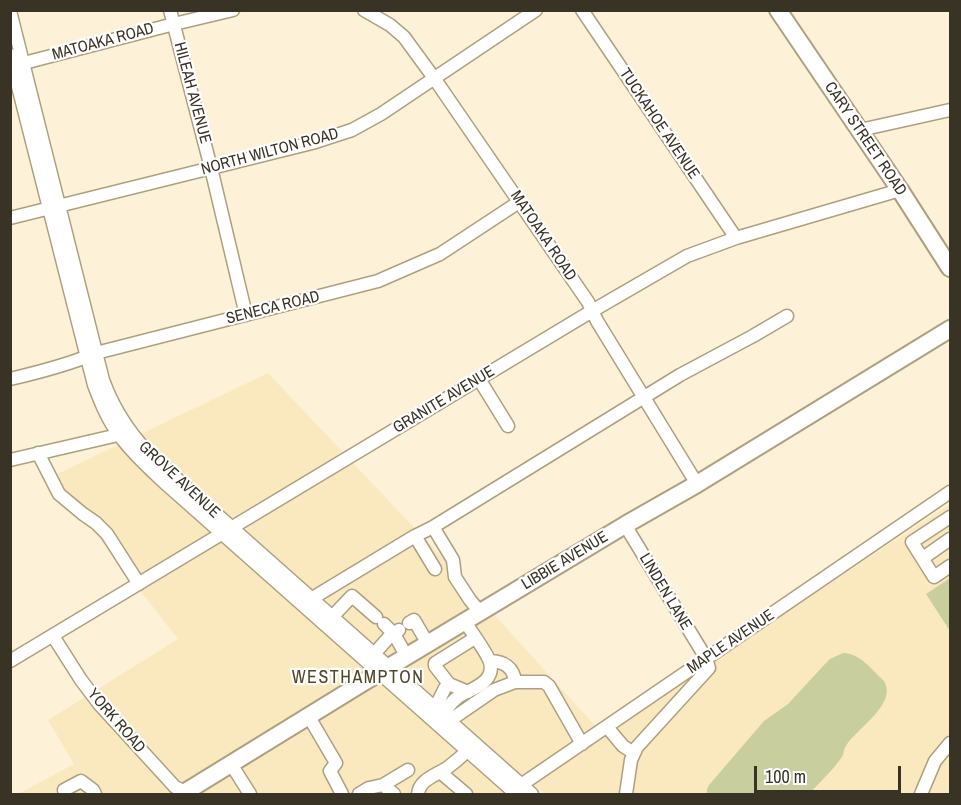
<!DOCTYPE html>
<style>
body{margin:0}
#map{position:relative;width:961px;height:805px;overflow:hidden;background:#fdf2d7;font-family:"Archivo Narrow",sans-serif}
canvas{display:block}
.frame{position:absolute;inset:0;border:12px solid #393326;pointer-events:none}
.scale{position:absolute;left:754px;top:766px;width:147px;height:27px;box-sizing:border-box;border:3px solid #393326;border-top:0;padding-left:8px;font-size:18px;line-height:21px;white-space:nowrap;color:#393326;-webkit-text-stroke:4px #fff;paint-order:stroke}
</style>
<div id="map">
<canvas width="961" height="805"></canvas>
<div class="frame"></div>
<div class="scale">100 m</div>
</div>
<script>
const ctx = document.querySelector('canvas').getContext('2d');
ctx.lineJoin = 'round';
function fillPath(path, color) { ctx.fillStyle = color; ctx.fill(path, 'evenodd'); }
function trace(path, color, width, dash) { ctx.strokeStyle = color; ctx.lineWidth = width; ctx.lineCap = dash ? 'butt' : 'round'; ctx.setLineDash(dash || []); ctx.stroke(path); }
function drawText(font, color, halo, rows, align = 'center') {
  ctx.font = font + ' "Archivo Narrow",sans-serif'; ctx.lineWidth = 4.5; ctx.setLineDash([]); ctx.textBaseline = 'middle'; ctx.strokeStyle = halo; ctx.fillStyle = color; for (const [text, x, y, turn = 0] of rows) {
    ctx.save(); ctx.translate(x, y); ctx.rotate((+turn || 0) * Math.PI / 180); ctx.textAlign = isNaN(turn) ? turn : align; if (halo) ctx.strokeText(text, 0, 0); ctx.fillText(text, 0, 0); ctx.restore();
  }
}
const built = new Path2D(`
 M268,373l173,183 158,174 -71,55 11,9h-148l-15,-12 -20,12h-338l56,-30 -26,-44 130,-81 -127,-162z
 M950,504v289l-1,1h-404l-11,-9 178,-124z`);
const green = new Path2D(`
 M950,578v53l-24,-37z
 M843,653c17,0 29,17 41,28 14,23 -28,48 -38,65 -2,2 -2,6 -3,9 -6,11 -25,29 -34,39h-102v-5l2,-4 55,-64 24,-17 37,-40 5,-5z`);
const minor = new Path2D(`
 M170,10l41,158 35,147
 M364,10l26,15 14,12 30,41 154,224 9,19 100,163
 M582,10l154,228
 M10,11l93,369c12,33 30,59 56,83l373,331
 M10,55l84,330c7,18 14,36 26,51 13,18 30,33 46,48l350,310
 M17,60l7,3 150,-39 59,-14
 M860,130l90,-20
 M10,218l302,-75 40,-13 29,-16 155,-104
 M10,379c30,-7 58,-14 86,-26l282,-72 62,-27 79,-52
 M479,379l29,47
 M38,453l21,41 24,20 13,9 11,11 32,50
 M10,460l108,-25
 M950,517l-38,25 22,35 16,-11
 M625,525l81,133 3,10 -72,79 -6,13 -5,34
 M433,527l20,33 2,17 15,23 10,12
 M415,536l20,33
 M923,558l27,-19
 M311,599l104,-63 18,-9 247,-152 73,-39 34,-20
 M332,617l20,-21 24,21
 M409,623l5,-3 14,24
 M384,624l10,10 13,23
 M53,636l28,44 19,25 75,82 15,7
 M374,654l16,-18 9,-6
 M10,661l582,-350 95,-55 49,-18 164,-48
 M490,661c14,0 24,7 25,21
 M468,692l-19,-8 -14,-18v-3l40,-25
 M435,708l10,-20 4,-4
 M442,715c5,-7 9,-13 16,-18 12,-8 38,-14 32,-35 -3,-9 -19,-31 -25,-40
 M309,717l27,46 -6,8 12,23
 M449,721l45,-31 21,-8h29l5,4 33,58
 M607,727l16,19 11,7
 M231,764l19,30
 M440,772l26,22
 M383,785l25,-15
 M518,789l3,-4 429,-293
 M64,790l17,-9 12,9 2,4
 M359,794l10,-6 14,-3 11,9
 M418,794c1,-14 18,-19 29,-26 7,-5 14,-11 20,-17
 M921,794l14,-33 15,-18`);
const major = new Path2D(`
 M778,10l122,180 50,78
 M182,794l182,-112 261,-157 72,-41 253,-155`);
const streetNames = [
 ["MATOAKA ROAD",103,42,-15],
 ["HILEAH AVENUE",192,93,75],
 ["TUCKAHOE AVENUE",659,124,56],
 ["CARY STREET ROAD",865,139,56],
 ["NORTH WILTON ROAD",270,152,-15],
 ["MATOAKA ROAD",543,236,56],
 ["SENECA ROAD",273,308,-14],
 ["GRANITE AVENUE",444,400,-31],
 ["GROVE AVENUE",179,480,43],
 ["LIBBIE AVENUE",565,561,-31],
 ["LINDEN LANE",665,592,59],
 ["MAPLE AVENUE",731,642,-34],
 ["YORK ROAD",116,721,49]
];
const neighbourhoodNames = [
 ["WESTHAMPTON",358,678]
];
fillPath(built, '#fae9bf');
fillPath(green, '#c9ce9f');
trace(minor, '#ada080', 15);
trace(major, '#ada080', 20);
trace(minor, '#fff', 12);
trace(major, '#fff', 16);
drawText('16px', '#393326', '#fff', streetNames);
ctx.letterSpacing = '1.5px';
drawText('18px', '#534729', '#fff', neighbourhoodNames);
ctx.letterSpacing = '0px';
</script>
